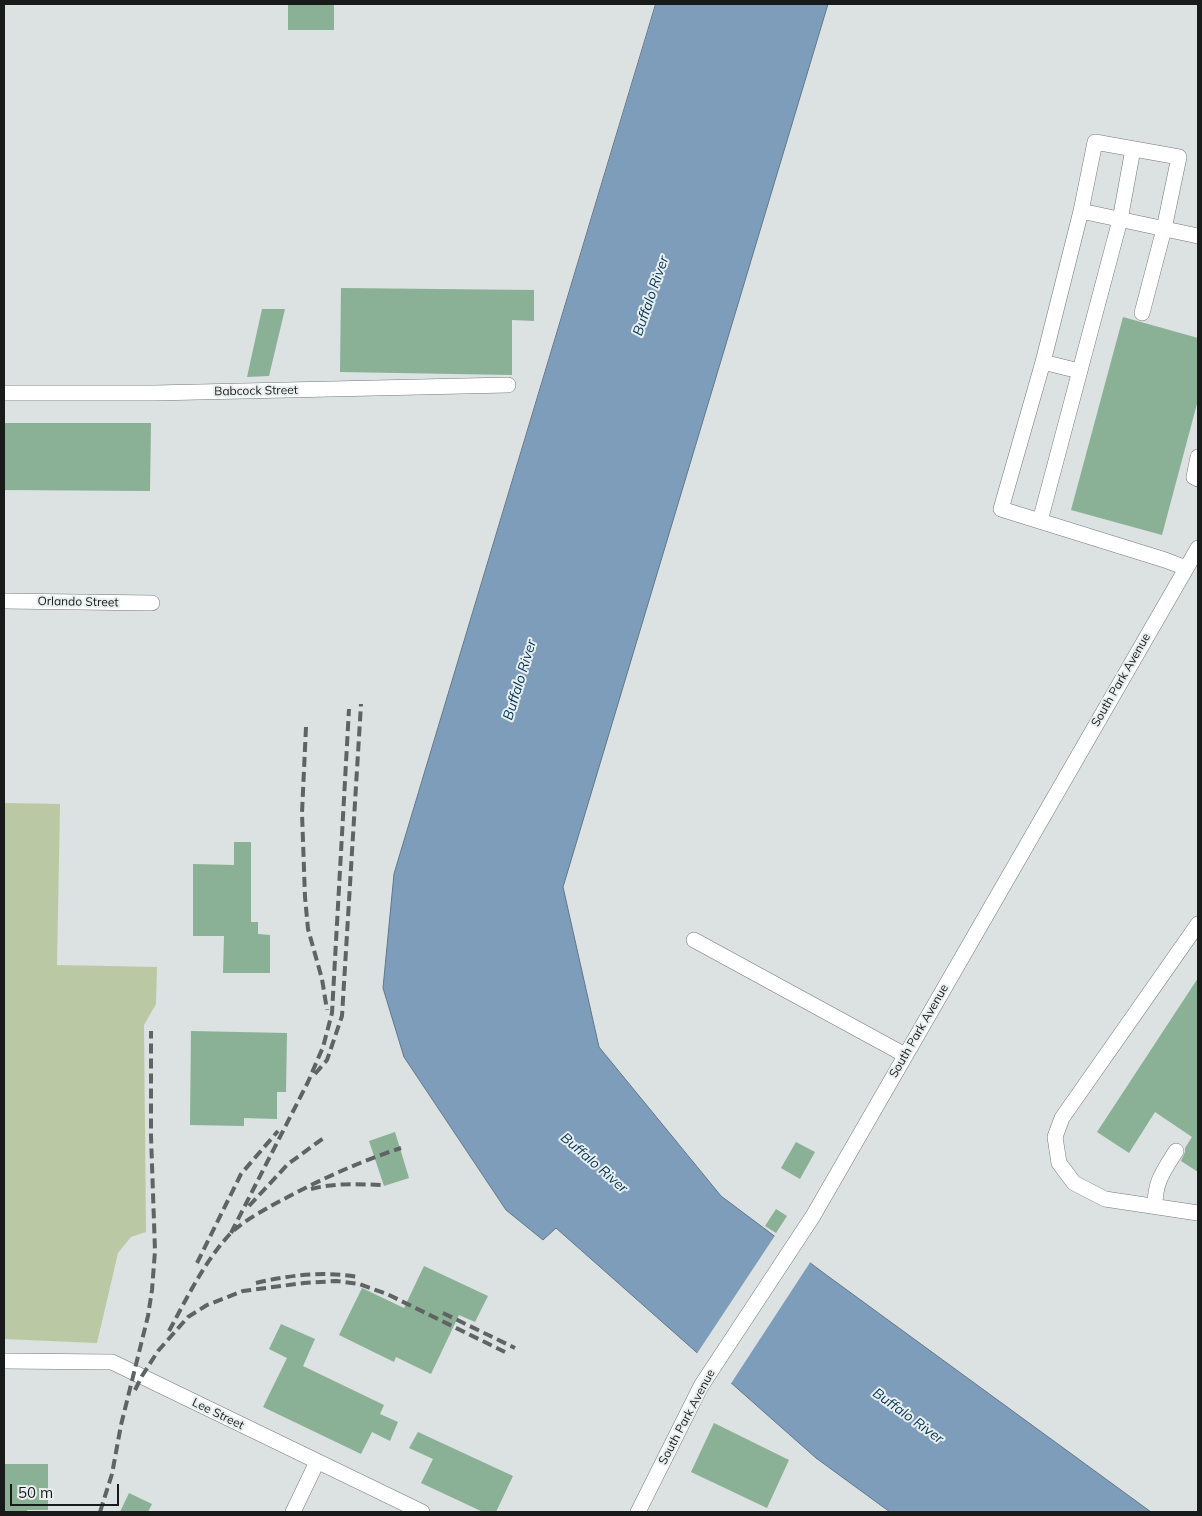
<!DOCTYPE html>
<style>
body{margin:0}
#map{position:relative;width:1202px;height:1516px;overflow:hidden;background:#dce1e1;font-family:Mulish,sans-serif}
canvas{display:block}
.frame{position:absolute;inset:0;border:5px solid #191b1b;pointer-events:none}
.scale{position:absolute;left:10px;top:1484px;width:109px;height:22px;box-sizing:border-box;border:2px solid #191b1b;border-top:0;padding-left:6px;font-size:15px;line-height:18px;white-space:nowrap;color:#191b1b;-webkit-text-stroke:4px #e9efee;paint-order:stroke}
</style>
<div id="map">
<canvas width="1202" height="1516"></canvas>
<div class="frame"></div>
<div class="scale">50 m</div>
</div>
<script>
const ctx = document.querySelector('canvas').getContext('2d');
ctx.lineJoin = 'round';
function fillPath(path, color) { ctx.fillStyle = color; ctx.fill(path, 'evenodd'); }
function trace(path, color, width, dash) { ctx.strokeStyle = color; ctx.lineWidth = width; ctx.lineCap = dash ? 'butt' : 'round'; ctx.setLineDash(dash || []); ctx.stroke(path); }
function drawText(font, color, halo, rows, align = 'center') {
  ctx.font = font + ' Mulish,sans-serif'; ctx.lineWidth = 4; ctx.setLineDash([]); ctx.textBaseline = 'middle'; ctx.strokeStyle = halo; ctx.fillStyle = color; for (const [text, x, y, turn = 0] of rows) {
    ctx.save(); ctx.translate(x, y); ctx.rotate((+turn || 0) * Math.PI / 180); ctx.textAlign = isNaN(turn) ? turn : align; if (halo) ctx.strokeText(text, 0, 0); ctx.fillText(text, 0, 0); ctx.restore();
  }
}
const green = new Path2D(`
 M4,803l56,1 -3,161 100,2 -1,37 -12,21 2,207 -15,5 -13,16 -21,90 -93,-4z`);
const water = new Path2D(`
 M656,4h172l-265,883 36,160 122,149 104,78 326,238h-261l-74,-54 -260,-230 -13,12 -37,-30 -102,-153 -21,-69 11,-114z`);
const pier = new Path2D(`
 M776,1234l35,27 -81,124 -34,-30z`);
const building = new Path2D(`
 M288,4h46v26h-46z
 M341,288l193,2v31l-22,-1v55l-172,-3z
 M262,309h23l-16,67 -22,1z
 M1123,317l75,21v62l-36,135 -91,-25z
 M4,423h147l-1,68 -146,-1z
 M234,842h17v80h7v12l12,1v38h-47l1,-37h-31v-72l41,1z
 M1198,978v194l-17,-11 4,-9v-4l7,-11 -37,-25 -26,41 -32,-21z
 M191,1031l96,2 -1,59h-9v27l-33,-1v8l-54,-1z
 M395,1132l14,46 -25,8 -15,-45z
 M796,1142l19,10 -15,27 -19,-11z
 M776,1209l11,7 -11,17 -11,-7z
 M424,1266l64,30 -13,26 -16,-7 -28,59 -35,-17 -2,5 -55,-27 23,-47 42,20z
 M281,1324l34,15 -12,27 81,39 -4,9 18,8 -8,19 -18,-9 -11,22 -98,-47 24,-49 -18,-9z
 M714,1423l75,37 -22,48 -76,-36z
 M418,1432l95,44 -17,36h-13l-62,-29 12,-24 -24,-11z
 M4,1464h44v46h-21v2h-23z
 M129,1493l23,11 -4,8h-28z`);
const minor = new Path2D(`
 M1081,211l14,-69 84,15 -15,72 -22,84
 M1043,362l36,9
 M4,393h150l354,-8
 M1198,457l-4,20 4,2
 M1040,521l80,-301 13,-71
 M1186,568l-21,-8 -164,-51 42,-147 38,-151 117,25
 M4,601l148,2
 M1198,924l-136,194 -7,19 4,26 15,20 31,16 93,14
 M694,940l211,115
 M1155,1206c0,-25 8,-34 21,-55
 M4,1361l108,1 310,150
 M293,1512l24,-50
 M638,1512l63,-126 112,-170 385,-668`);
const rail = new Path2D(`
 M306,727l-4,86 3,84 3,32 14,50 5,31
 M315,1074l12,-14 15,-44 19,-312
 M311,1189c23,-6 47,-5 71,-4
 M249,1206l39,-42 37,-27
 M231,1233l77,-151 15,-35 9,-34 17,-304
 M197,1263l44,-89 37,-43
 M256,1283c34,-8 68,-12 102,-6
 M443,1313l72,35
 M169,1331c18,-33 35,-69 61,-97 11,-11 27,-20 41,-28 42,-23 84,-43 130,-58
 M135,1390l7,-14 16,-25 30,-34 19,-12 36,-14 61,-8 32,-2 23,3 28,10 118,58
 M100,1512l12,-38 9,-49 27,-109 4,-26 3,-39 -4,-115v-105`);
const streetNames = [
 ["Babcock Street",256,391,-1],
 ["Orlando Street",78,602,1],
 ["South Park Avenue",1121,680,-60],
 ["South Park Avenue",919,1031,-60],
 ["Lee Street",218,1414,26],
 ["South Park Avenue",687,1417,-62]
];
const waterNames = [
 ["Buffalo River",651,296,-71],
 ["Buffalo River",520,680,-73],
 ["Buffalo River",594,1163,41],
 ["Buffalo River",908,1416,36]
];
fillPath(green, '#bac9a3');
fillPath(water, '#7e9dbb');
trace(water, '#60768b', 1);
fillPath(pier, '#dce1e1');
fillPath(building, '#8ab096');
trace(minor, '#747a79', 16);
trace(minor, '#fff', 15);
trace(rail, '#606363', 4, [10, 5]);
drawText('12px', '#191b1b', '#e9efee', streetNames);
drawText('italic 14px', '#00345b', '#e9efee', waterNames);
</script>
